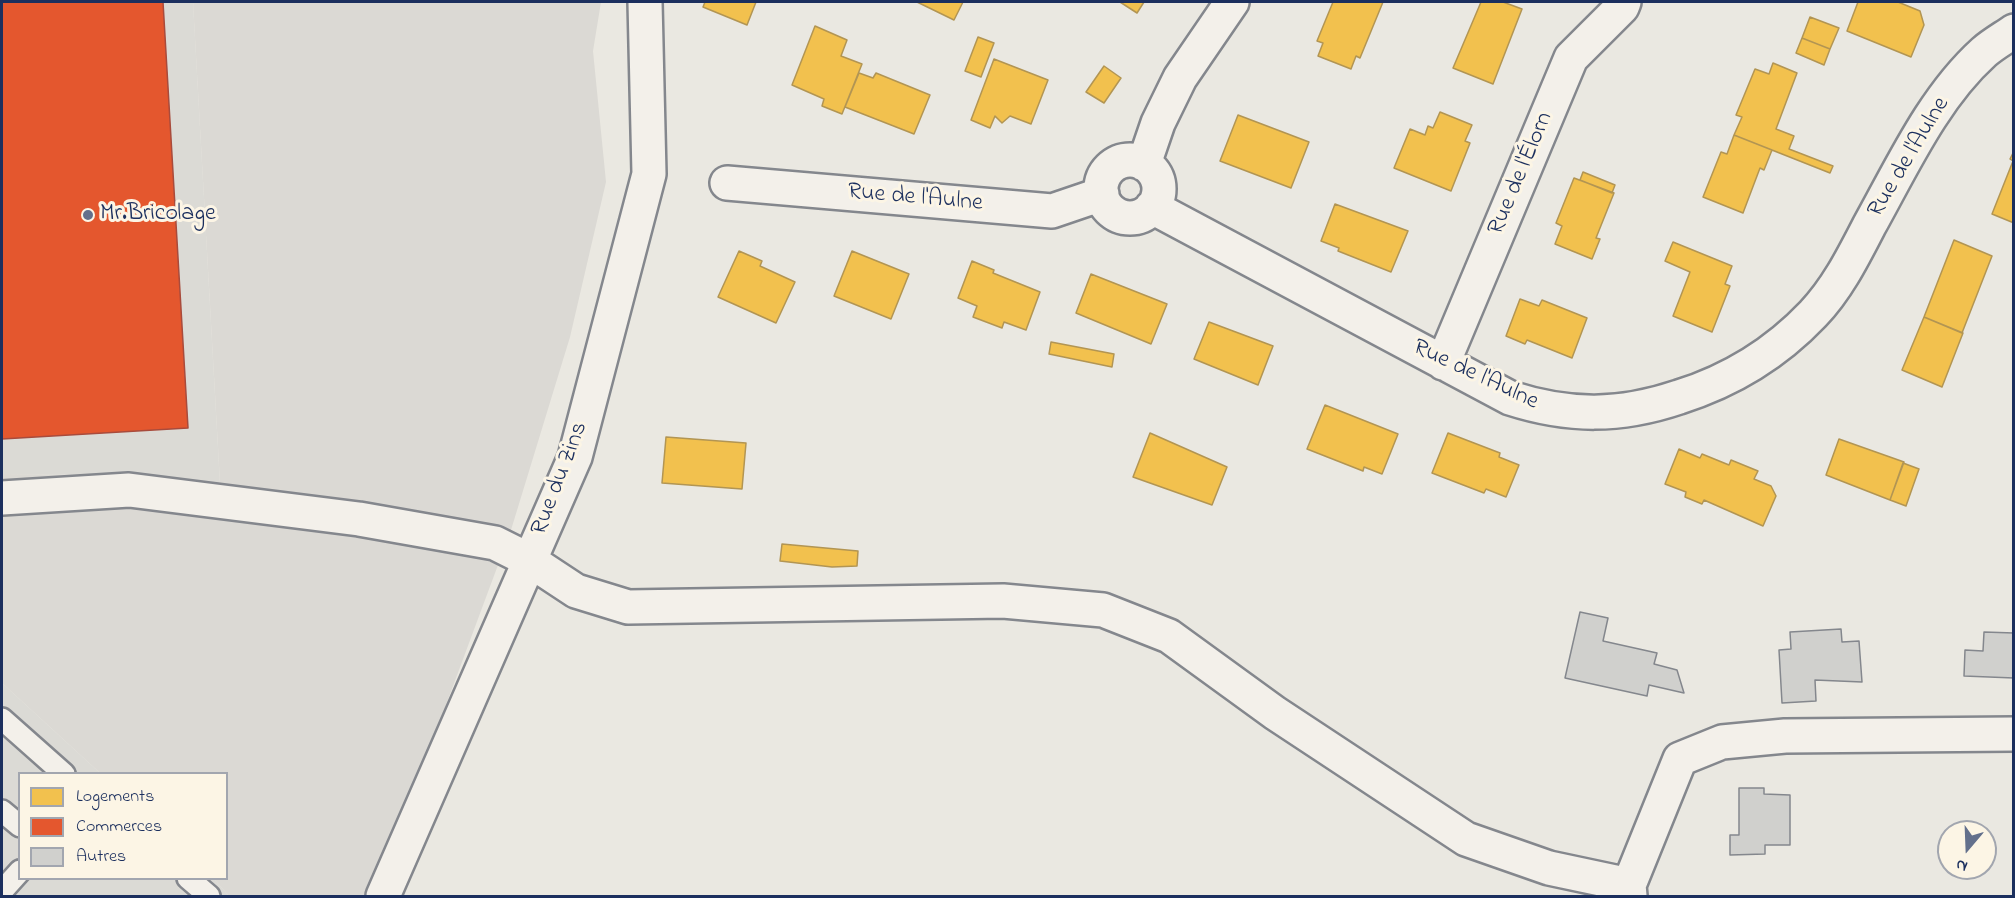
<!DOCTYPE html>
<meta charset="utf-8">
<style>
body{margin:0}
#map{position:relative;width:2015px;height:898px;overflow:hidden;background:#eae8e1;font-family:"Indie Flower",sans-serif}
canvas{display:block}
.frame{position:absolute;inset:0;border:3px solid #1b2f5e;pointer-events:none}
.legend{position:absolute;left:18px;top:772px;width:210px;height:108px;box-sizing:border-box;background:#fcf5e5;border:2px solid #a2a6af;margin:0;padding:8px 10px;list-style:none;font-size:18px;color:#1b2f5e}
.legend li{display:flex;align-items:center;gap:12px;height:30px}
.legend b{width:30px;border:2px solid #a2a6af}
.north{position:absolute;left:1937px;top:820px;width:60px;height:60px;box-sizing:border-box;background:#fcf5e5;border:2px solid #a2a6af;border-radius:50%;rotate:199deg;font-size:16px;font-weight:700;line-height:24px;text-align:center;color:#1b2f5e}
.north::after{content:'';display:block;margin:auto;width:21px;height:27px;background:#63708c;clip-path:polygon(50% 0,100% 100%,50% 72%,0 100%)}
</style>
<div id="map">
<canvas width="2015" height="898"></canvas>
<div class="frame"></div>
<ul class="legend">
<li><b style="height:16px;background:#f2c14e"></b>Logements</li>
<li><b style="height:16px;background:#e4572e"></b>Commerces</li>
<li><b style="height:16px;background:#d0d0cd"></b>Autres</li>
</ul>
<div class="north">N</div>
</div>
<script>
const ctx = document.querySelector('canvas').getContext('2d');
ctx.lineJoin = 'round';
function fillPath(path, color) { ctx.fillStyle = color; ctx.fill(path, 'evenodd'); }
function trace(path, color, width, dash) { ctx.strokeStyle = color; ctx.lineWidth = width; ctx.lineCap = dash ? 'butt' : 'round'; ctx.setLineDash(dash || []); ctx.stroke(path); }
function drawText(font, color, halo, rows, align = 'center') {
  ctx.font = font + ' "Indie Flower",sans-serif'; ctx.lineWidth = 6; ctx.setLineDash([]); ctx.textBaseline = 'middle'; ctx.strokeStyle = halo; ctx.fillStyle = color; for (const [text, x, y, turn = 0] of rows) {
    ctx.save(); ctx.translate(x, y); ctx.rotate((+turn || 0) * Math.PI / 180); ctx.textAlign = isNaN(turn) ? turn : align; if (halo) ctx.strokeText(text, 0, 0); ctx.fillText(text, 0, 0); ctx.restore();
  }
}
const built = new Path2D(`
 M2,2h191l27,482 -88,-9 -130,-1z
 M2,683l98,90 -80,1v104l194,1 15,17h-227z`);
const green = new Path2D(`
 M193,2h408l-8,49 13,131 -36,155 -59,193 -136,366h-146l-15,-17 12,-1v-104l-126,-1 -98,-90v-209l130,1 88,8z`);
const homes = new Path2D(`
 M705,2h51l-9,23 -44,-18z
 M917,2h46l-9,18z
 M1120,2h24l-7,11z
 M1333,2h50l-23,56 -4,-2 -5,13 -33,-13 5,-13 -6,-2z
 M1481,2h22l19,7 -29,75 -40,-16z
 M1858,2h40l22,9 4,14 -13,32 -64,-26z
 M1810,17l29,11 -9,21 -28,-11z
 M815,26l32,14 -6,16 21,8 -20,50 -20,-8 2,-7 -32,-14z
 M978,37l16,6 -13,34 -16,-6z
 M1802,38l28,11 -6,16 -28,-12z
 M994,59l54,21 -17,44 -21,-8 -8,7 -7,-7 -5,12 -19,-8z
 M1773,63l24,10 -21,56 18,7 -5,13 44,17 -3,7 -96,-38 8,-18 -6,-2 19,-46 14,5z
 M1104,66l17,12 -17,25 -18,-11z
 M859,73l14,5 3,-5 54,22 -16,39 -69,-27z
 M1440,112l32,13 -7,16 5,2 -19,48 -57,-23 16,-39 15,6 3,-9 5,2z
 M1238,115l71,27 -18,46 -71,-27z
 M1734,135l38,15 -8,20 -4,-2 -17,45 -40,-16 18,-45 6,2z
 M2014,151v72l-22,-9 21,-53 -3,-2z
 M1583,172l32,13 -3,8 -32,-13z
 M1574,178l40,15 -18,45 4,1 -8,20 -37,-15 7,-18 -6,-3z
 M1335,204l73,27 -17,41 -53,-21 1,-3 -18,-7z
 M1954,240l38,16 -30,77 -38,-16z
 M1673,242l59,24 -7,18 5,2 -18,46 -39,-16 17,-44 -25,-11z
 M739,251l23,10 -2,5 35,16 -19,41 -58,-26z
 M852,251l57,23 -18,45 -57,-23z
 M972,261l22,9 -1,3 47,19 -14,38 -22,-8 -2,6 -29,-11 4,-11 -19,-8z
 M1091,274l76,30 -16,40 -75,-31z
 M1520,299l19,7 3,-6 45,18 -15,40 -45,-18 -2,4 -19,-8z
 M1924,317l39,16 -21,54 -40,-17z
 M1209,322l64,24 -15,39 -64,-26z
 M1051,342l63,12 -2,13 -63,-13z
 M1325,405l73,29 -16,40 -18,-7 -1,4 -56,-22z
 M1150,433l77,34 -15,38 -79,-28z
 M1448,433l52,20 -1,4 20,8 -13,32 -20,-8 -2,4 -52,-20z
 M666,437l80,6 -4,46 -80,-6z
 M1839,439l65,23 -14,38 -64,-25z
 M1679,449l21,9 2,-4 27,11 2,-5 27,11 -4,8 17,7 5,10 -13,30 -59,-26 -2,4 -17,-7 1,-5 -21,-8z
 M1903,463l16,6 -13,37 -16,-6z
 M782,544l76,7 -1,15 -25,1 -52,-6z`);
const shops = new Path2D(`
 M2,2h161l25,426 -186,11z`);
const building = new Path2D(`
 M1580,612l28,6 -5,23 54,12 -3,11 23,6 7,23 -35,-8 -2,11 -82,-18z
 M1841,629l1,13 17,-1 3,41 -47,-2 1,21 -34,2 -3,-53 12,-1 -1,-17z
 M1984,632l30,1v45l-50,-2 1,-26 18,1z
 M1739,788h25v6l26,1v50h-25v9l-35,1v-20h9z`);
const lane = new Path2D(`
 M2,719l62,55
 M2,811l18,15
 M188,878l21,18
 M2,891l18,-20`);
const street = new Path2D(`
 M1101 189a29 29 0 1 1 58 0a29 29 0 1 1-58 0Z
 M1144,164l14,-41 22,-45 52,-76
 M727,183l325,28 50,-17
 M1152,207l358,191c59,19 110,19 169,-1 51,-16 97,-44 134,-83 24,-25 40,-57 56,-88 33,-59 64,-128 115,-174 9,-8 20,-14 30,-21
 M1443,363l128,-305 51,-51 2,-5
 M2,498l127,-8 230,29 136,24 34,17 47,31 52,16 375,-6 100,9 66,26 106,77 191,126 83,29 80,17
 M383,896l192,-439 74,-283 -4,-172
 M1630,896l-1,-11 51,-126 42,-17 63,-6 229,-2`);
const markers = [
 [88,215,6,"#63708c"]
];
const streetNames = [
 ["Rue de l'Aulne",1910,158,-59],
 ["Rue de l'Élorn",1522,174,-67],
 ["Rue de l'Aulne",915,199,5],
 ["Rue de l'Aulne",1475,376,25],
 ["Rue du Zins",561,479,-69]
];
const poiNames = [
 ["Mr.Bricolage",100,215]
];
fillPath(built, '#dbdad5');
fillPath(green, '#dbd9d4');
fillPath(homes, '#f2c14e');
trace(homes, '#b29553', 1.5);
fillPath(shops, '#e4572e');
trace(shops, '#a84b3c', 1.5);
fillPath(building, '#d0d0cd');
trace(building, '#84878d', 1.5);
trace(lane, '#84878d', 26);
trace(street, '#84878d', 38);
trace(lane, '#f3f0ea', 21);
trace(street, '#f3f0ea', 33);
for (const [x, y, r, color] of markers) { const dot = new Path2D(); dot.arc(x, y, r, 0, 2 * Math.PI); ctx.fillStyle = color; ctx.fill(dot); trace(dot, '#fcf5e5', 2); }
drawText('24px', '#1b2f5e', '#fcf5e5', streetNames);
drawText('24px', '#1b2f5e', '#fcf5e5', poiNames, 'left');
</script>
